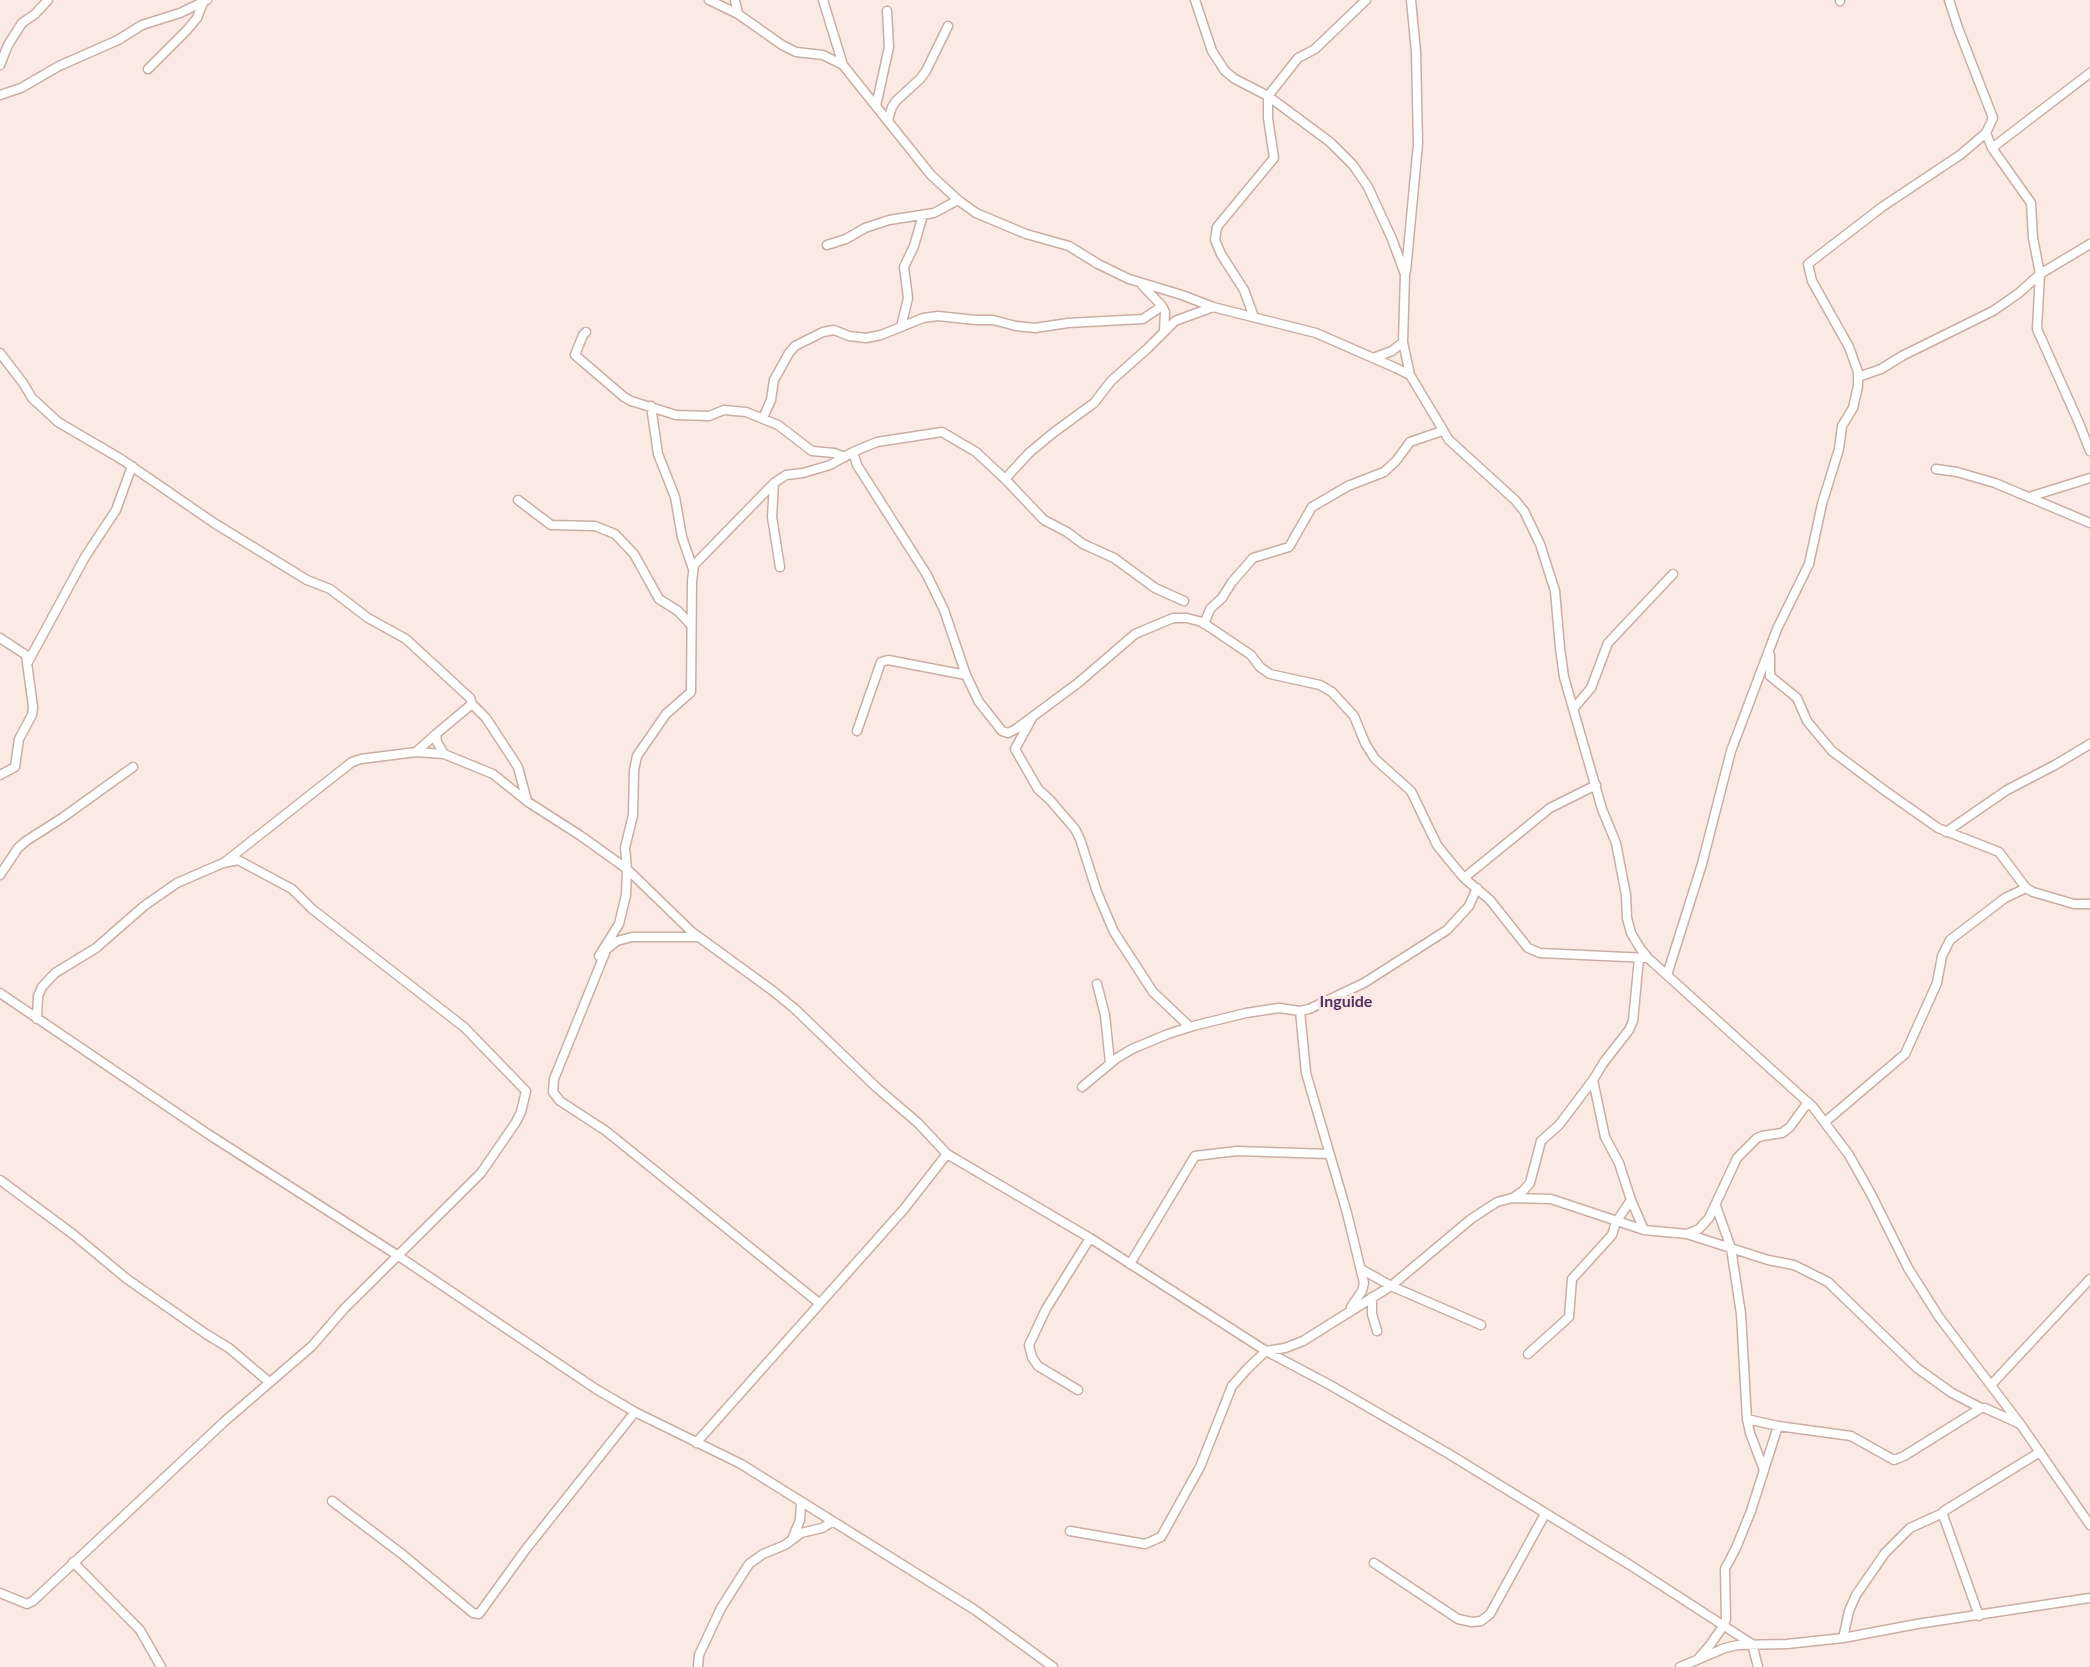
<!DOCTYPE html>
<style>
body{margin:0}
canvas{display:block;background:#fbeae3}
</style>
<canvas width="2090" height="1667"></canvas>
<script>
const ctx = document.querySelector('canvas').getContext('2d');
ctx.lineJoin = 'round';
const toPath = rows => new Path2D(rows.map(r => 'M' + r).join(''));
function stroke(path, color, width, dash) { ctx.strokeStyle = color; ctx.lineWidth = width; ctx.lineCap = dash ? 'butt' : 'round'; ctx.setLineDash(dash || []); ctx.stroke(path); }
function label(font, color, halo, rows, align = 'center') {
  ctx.font = font + ' Lato,sans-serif'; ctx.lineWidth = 6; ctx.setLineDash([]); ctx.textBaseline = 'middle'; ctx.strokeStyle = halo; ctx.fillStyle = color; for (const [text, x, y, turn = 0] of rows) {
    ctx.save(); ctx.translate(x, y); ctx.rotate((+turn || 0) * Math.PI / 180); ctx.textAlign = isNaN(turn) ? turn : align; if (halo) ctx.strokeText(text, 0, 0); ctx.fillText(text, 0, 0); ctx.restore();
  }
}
const street = toPath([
 [709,0,738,14],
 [735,0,738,14,782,45,796,52,823,55,843,65,931,175,958,200,976,213,1026,234,1069,246,1098,264,1129,279,1182,295,1213,307,1316,333,1396,368,1410,375,1449,440,1515,500,1524,511,1540,544,1555,591,1560,648,1564,677,1602,809,1616,843,1626,895,1627,918,1631,933,1640,948,1648,958,1813,1107,1849,1155,1871,1194,1908,1268,1939,1317,2021,1425,2090,1525],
 [823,0,843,65],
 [1195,0,1212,51,1225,71,1235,79,1268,96,1330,142,1353,165,1368,187,1392,239,1405,274,1403,342,1410,375],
 [1840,0,1840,1],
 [0,65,8,45,22,23,35,14,48,0],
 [148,69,187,30,197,18,203,3],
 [0,95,21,88,59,66,118,40,142,25,180,13,207,0],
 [876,106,889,47,887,11],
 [888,120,892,107,896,101,920,79,926,71,948,26],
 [1986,133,1992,148,2031,203,2033,238,2040,274,2037,329,2079,423,2090,451],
 [1992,148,2090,73],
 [827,245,846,239,865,228,889,220,934,213,958,200],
 [1406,271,1418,144,1416,52,1411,0],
 [1142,285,1162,306,1165,312,1164,330],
 [1254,317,1244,290,1221,254,1215,240,1217,227,1274,158,1268,118,1268,96,1298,58,1315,49,1366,0],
 [901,327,908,298,904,267,914,246,923,215],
 [586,332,583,335,575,355,624,397,631,401,676,415,709,416,724,410,746,412,778,425,812,451,834,453,845,457],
 [0,353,23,383,32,398,58,422,121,459,214,523,307,580,330,589,368,618,406,639,470,698,472,704,436,734,437,742,444,754,493,774,528,802,581,836,627,869,692,932,773,991,795,1009,876,1087,918,1123,947,1154],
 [1373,358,1392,351,1403,342],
 [1858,377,1881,369,1902,356,1993,311,2019,293,2040,274,2090,244],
 [651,406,658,454,675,497,682,537,693,569],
 [763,418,771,400,774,380,789,353,795,346,823,332,834,330,849,336,866,338,881,335,923,318,938,316,976,320,993,320,1016,326,1035,328,1068,323,1143,319,1162,306],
 [853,452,857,465,927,575,944,610,966,675,979,702,1002,731,1008,733,1016,729,1078,683,1135,634,1173,618,1187,618,1202,622,1251,655,1260,667,1270,674,1320,685,1332,692,1354,716,1365,743,1375,759,1411,791,1437,845,1449,860,1464,878,1490,900,1528,948,1540,953,1648,958],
 [1936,469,1957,472,1995,483,2090,523],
 [774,483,772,517,780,567],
 [2029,497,2090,478],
 [518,500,551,525,595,526,615,534,634,554,659,599,678,611,691,625],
 [1184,601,1155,588,1114,558,1083,544,1067,532,1044,520,1005,479,1029,453,1053,433,1094,403,1111,381,1148,348,1175,321,1213,307],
 [1204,624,1210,609,1222,598,1232,582,1253,558,1289,547,1312,507,1348,486,1384,472,1396,461,1410,442,1442,431],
 [0,638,26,655,33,707,32,715,19,739,15,767,0,775],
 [1770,655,1770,676,1797,698,1807,721,1832,751,1884,790,1938,828,1999,852,2026,888,2033,892,2074,904,2090,904],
 [28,662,85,557,116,510,132,466],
 [472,704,486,718,518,767,527,801],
 [1574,708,1591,688,1608,643,1673,574],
 [1032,718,1015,749,1038,789,1050,800,1075,829,1080,839,1097,892,1114,932,1153,992,1190,1027],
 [857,731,881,662,888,660,966,675],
 [416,752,436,734],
 [1946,832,2007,790,2055,765,2090,744],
 [225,862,352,762,361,759,416,752,444,754],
 [0,875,18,848,26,841,62,818,133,767],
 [1464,878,1550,808,1596,785],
 [607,949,617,941,632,937,699,937],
 [605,953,554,1079,553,1092,560,1101,606,1131,819,1303],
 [599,956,619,924,626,895,627,869,625,848,633,815,634,770,637,756,666,714,691,692,692,581,694,565,774,483,786,475,803,473,830,465,853,452,877,442,942,432,976,452,1005,479],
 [1639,958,1633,1021,1629,1030,1604,1062,1593,1080,1605,1137,1619,1163,1631,1200,1644,1230],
 [1667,975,1702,864,1731,751,1777,629,1809,564,1822,504,1839,449,1842,426,1853,408,1858,386,1858,372,1849,347,1812,281,1808,264,1882,207,1960,155,1986,133,1993,118,1958,28,1949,0],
 [1097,984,1105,1015,1110,1063],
 [0,993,208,1134,397,1255,596,1389,635,1412,741,1464,975,1610,1053,1667],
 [1300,1011,1306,1073,1347,1213,1364,1283,1362,1291,1351,1307],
 [1082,1087,1117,1058,1132,1049,1168,1034,1193,1026,1246,1013,1279,1008,1300,1011,1309,1009,1364,983,1447,930,1469,906,1477,888],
 [1825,1122,1905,1054,1937,983,1942,956,1950,940,2005,898,2026,888],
 [0,1180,74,1235,127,1279,206,1334,229,1348,269,1382],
 [1514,1197,1523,1191,1530,1183,1541,1141,1559,1125,1593,1080],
 [1687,1234,1768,1260,1794,1265,1828,1282,1917,1368,1952,1393,1981,1408],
 [1130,1264,1195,1156,1237,1151,1329,1154],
 [1361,1269,1391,1286,1481,1325],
 [1372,1297,1372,1314,1377,1331],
 [1528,1354,1569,1317,1572,1279,1612,1235,1616,1222,1631,1200],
 [1991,1385,2090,1279],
 [1078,1390,1038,1366,1032,1357,1029,1345,1046,1309,1090,1238],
 [1747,1419,1778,1426,1851,1436,1894,1460,1904,1456,1981,1408,1985,1408,2018,1423],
 [696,1443,904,1209,947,1154,1090,1238,1266,1351,1330,1385,1449,1454,1630,1565,1752,1644,1758,1667],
 [1764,1470,1778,1426],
 [332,1501,402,1554,473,1613,479,1614,526,1549,635,1412],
 [1070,1531,1145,1544,1161,1537,1200,1467,1232,1386,1248,1368,1266,1351,1285,1348,1303,1341,1391,1286,1471,1219,1497,1202,1512,1198,1551,1199,1644,1230,1687,1234,1699,1229,1709,1218,1737,1158,1757,1138,1762,1136,1782,1133,1790,1127,1808,1102],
 [793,1537,800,1520,801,1502],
 [73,1562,140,1630,161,1667],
 [1374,1563,1458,1619,1472,1622,1481,1621,1490,1614,1545,1514],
 [0,1593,27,1604,33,1601,225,1421,312,1346,344,1309,481,1173,516,1122,521,1112,526,1091,464,1027,312,909,292,889,238,860,223,863,177,883,144,906,96,948,55,973,42,987,38,996,37,1019],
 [1979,1616,1943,1515,1944,1511,2040,1452],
 [1843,1638,1849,1611,1856,1595,1885,1553,1910,1528,1943,1513],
 [1697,1660,1710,1645,1724,1625,1726,1619,1725,1569,1736,1548,1751,1511,1764,1470,1750,1433,1747,1419,1741,1314,1731,1248,1716,1206],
 [698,1667,699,1655,721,1608,749,1564,763,1554,785,1545,801,1533,822,1528,832,1522],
 [1680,1667,1725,1648,1738,1645,1787,1644,1843,1638,1917,1624,2090,1598]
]);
const neighbourhoodNames = [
 ["Inguide",1346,1002]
];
stroke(street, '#caaea4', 11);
stroke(street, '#fff', 8);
label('bold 16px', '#592c60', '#fbeae3', neighbourhoodNames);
</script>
